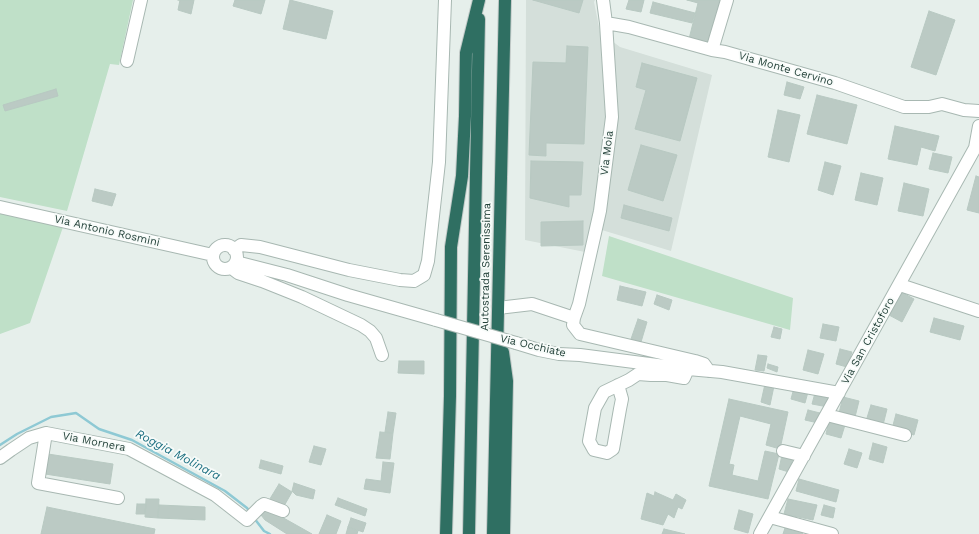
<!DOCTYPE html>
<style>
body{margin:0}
canvas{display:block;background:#e6efeb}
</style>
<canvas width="979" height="534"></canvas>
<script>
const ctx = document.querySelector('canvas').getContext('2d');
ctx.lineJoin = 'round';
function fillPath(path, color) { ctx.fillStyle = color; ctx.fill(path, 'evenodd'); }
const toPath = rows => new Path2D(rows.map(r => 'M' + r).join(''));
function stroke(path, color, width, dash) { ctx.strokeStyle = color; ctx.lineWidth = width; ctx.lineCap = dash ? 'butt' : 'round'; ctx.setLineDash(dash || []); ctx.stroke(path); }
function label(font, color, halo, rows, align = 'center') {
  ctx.font = font + ' "Work Sans",sans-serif'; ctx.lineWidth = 3.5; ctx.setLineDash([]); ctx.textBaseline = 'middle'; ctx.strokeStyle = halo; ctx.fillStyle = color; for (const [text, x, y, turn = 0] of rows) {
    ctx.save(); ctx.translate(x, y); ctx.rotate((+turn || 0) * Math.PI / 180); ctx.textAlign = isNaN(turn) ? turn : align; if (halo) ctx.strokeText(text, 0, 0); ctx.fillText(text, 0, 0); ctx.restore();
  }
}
const built = toPath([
 [526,0,595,0,594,2,600,32,620,47,712,75,671,251,592,227,585,252,525,240]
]);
const green = toPath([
 [0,0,133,0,119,65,110,64,67,211,0,197],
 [0,212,63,227,30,323,0,334],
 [609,236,793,298,790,330,602,276]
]);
const stream = toPath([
 [0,445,17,434,51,417,76,413,99,429,132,440,225,491,247,508,250,512],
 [254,518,264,531,270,534]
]);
const building = toPath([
 [178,0,194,0,191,14,178,10,180,0,178,0],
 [235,0,265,0,261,14,233,6,235,0],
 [290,0,333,11,326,39,283,29,290,0],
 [533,0,583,0,579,13,533,0],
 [629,0,644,0,641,12,626,9,629,0],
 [687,0,723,0,720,9,718,9,709,44,689,39,698,3,687,0],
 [653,2,695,13,692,23,650,13,653,2],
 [929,11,955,20,936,75,911,67,929,11],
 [567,46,588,47,584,144,546,143,546,156,529,155,533,62,566,63,567,46],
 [642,63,697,78,680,141,635,129,646,90,636,87,642,63],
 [787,82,804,87,800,99,784,95,787,82],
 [56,89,58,96,5,111,3,105,56,89],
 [817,95,857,105,847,144,807,134,817,95],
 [778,110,800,115,789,162,768,157,778,110],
 [895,126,939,136,935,151,921,147,917,165,888,159,895,126],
 [641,145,677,155,663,201,628,190,641,145],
 [933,153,952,157,948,173,929,169,933,153],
 [531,161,583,162,581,195,569,195,569,207,530,198,531,161],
 [825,162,841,166,833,195,818,190,825,162],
 [861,173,883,178,877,205,855,200,861,173],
 [976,176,979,177,979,213,967,210,976,176],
 [904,183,929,189,923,216,898,211,904,183],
 [95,189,116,194,112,206,92,201,95,189],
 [624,205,672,218,669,231,621,218,624,205],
 [583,221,583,245,541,246,541,222,583,221],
 [620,286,646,292,642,306,617,300,620,286],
 [901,292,914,299,902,322,889,315,901,292],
 [657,295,672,300,669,310,654,304,657,295],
 [934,318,964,326,960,340,930,332,934,318],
 [638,319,647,322,641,342,631,339,638,319],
 [823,324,839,327,836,341,820,338,823,324],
 [774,327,782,329,780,339,771,337,774,327],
 [840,349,852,352,847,367,836,364,840,349],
 [808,350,824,354,818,374,803,370,808,350],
 [758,355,767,356,764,371,755,370,758,355],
 [399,361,424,361,424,374,398,373,399,361],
 [768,364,778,367,777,372,767,368,768,364],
 [765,384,774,386,770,405,761,402,765,384],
 [794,388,808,392,805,403,791,399,794,388],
 [815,393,830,396,828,407,812,404,815,393],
 [843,397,859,401,855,417,839,413,843,397],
 [729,399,788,412,780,449,766,445,771,424,740,416,729,464,734,465,732,475,758,481,765,451,779,454,768,499,709,486,729,399],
 [871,405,887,409,883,425,866,421,871,405],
 [808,410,820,413,818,423,805,420,808,410],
 [388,412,396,413,393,433,385,432,388,412],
 [896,414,918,420,914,435,892,429,896,414],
 [829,421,845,425,841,438,826,434,829,421],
 [380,432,393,433,390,459,376,458,380,432],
 [873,443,887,447,883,463,869,459,873,443],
 [314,446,326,449,321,465,309,462,314,446],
 [849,449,862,453,857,468,844,464,849,449],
 [48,454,113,464,110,484,45,474,48,454],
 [782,455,793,458,789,472,779,469,782,455],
 [261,460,283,466,281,474,259,468,261,460],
 [383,462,394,463,390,493,364,489,366,479,381,481,383,462],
 [799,479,839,490,836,502,796,491,799,479],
 [294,483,315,490,313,499,296,495,292,491,294,483],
 [279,484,292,492,284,506,268,502,279,484],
 [655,492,673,500,676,494,686,500,682,509,678,507,674,518,668,514,663,525,641,519,647,493,654,496,655,492],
 [338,498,367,509,365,516,335,505,338,498],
 [146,499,159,499,158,518,145,517,146,499],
 [788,499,817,505,813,520,784,514,788,499],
 [137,504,146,504,145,514,136,514,137,504],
 [159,505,205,507,205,520,158,518,159,505],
 [824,505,835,508,833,518,821,515,824,505],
 [47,507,155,529,154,534,41,534,47,507],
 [264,507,312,534,287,534,265,520,261,515,264,507],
 [739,510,753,514,748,533,734,529,739,510],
 [327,515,341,521,336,534,319,534,327,515],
 [351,518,366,523,363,532,348,527,351,518],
 [348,527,358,531,357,534,346,534,348,527],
 [785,528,803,533,802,534,783,534,785,528],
 [664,529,685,534,662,534,664,529]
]);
const minor = toPath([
 [603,0,606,23,612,117,600,211,579,304,574,318,573,325,580,334,695,361,704,364,709,371],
 [606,23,629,27,712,50,725,52,835,83,904,107,929,107,942,104,964,110,979,111],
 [712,50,727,0],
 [127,61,141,0],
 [975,148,979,126],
 [0,207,213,255],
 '213 257a12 12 0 1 1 24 0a12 12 0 1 1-24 0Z',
 [234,250,241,245,260,247,349,270,400,280,414,281,424,275,428,261,439,162,445,0],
 [236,262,287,275,348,295,436,320],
 [232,267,234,270,238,273,262,281,302,297,361,325,370,331,376,338,382,355],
 [900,285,979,311],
 [498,308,532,304,574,318],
 [516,343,539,350,559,354,580,355,688,369,722,372,839,393],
 [618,385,622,399,620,409,613,449,607,453,594,450,589,441,595,408,604,392,629,380,638,374,651,375,667,375,684,378,688,369],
 [827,415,905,435],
 [46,433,38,483,118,498],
 [783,451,804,456],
 [0,458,11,450,29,438,46,433,129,449,215,495,247,520,261,506,264,504,283,511],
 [770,517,832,534],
 [760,534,975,148,979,143]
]);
const highway = toPath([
 [503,352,507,381,504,534],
 [446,534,450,396,451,247,462,176,465,116,466,53,479,0],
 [469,534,479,19],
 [493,534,505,0]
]);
const minorBridge = toPath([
 [436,320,516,343]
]);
const streetNames = [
 ["Via Monte Cervino",786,69,16],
 ["Via Moia",607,153,-83],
 ["Via Antonio Rosmini",107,231,13],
 ["Autostrada Serenissima",486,267,-89],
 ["Via San Cristoforo",868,341,-61],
 ["Via Occhiate",533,346,13],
 ["Via Mornera",94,442,11]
];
const waterNames = [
 ["Roggia Molinara",178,455,28]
];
fillPath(built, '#d4dfda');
fillPath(green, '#bfe0c8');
stroke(stream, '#8ec9d4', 2.5);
fillPath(building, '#bbcac4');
stroke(building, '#b8c9c2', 1);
stroke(minor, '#a8b8b2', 14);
stroke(highway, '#c2cac8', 14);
stroke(minor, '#fff', 12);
stroke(highway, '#2f6f62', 12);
stroke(minorBridge, '#a8b8b2', 14, []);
stroke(minorBridge, '#fff', 12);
label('11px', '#24423a', '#f7fbf9', streetNames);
label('italic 12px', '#1c6f80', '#f7fbf9', waterNames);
</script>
